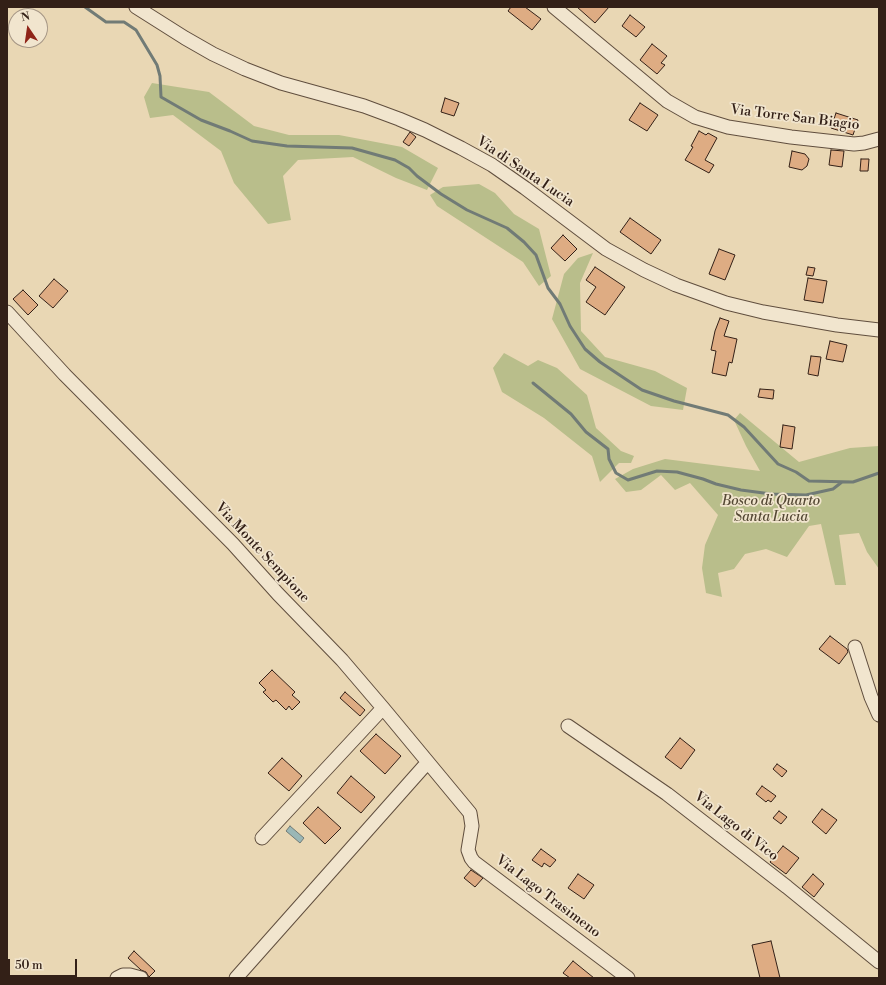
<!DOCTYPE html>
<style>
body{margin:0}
#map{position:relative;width:886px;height:985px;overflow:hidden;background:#e9d7b4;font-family:"Libre Bodoni",serif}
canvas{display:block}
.frame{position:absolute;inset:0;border:8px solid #332017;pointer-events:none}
.north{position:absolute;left:8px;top:8px;width:40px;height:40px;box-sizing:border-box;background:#f1e5ce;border:1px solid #a59685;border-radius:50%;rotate:347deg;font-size:11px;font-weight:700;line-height:16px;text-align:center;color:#332017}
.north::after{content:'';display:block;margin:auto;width:14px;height:18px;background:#8f2418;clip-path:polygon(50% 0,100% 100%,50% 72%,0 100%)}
.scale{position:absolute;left:8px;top:959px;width:69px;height:18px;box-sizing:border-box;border:2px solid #332017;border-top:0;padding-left:5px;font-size:12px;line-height:14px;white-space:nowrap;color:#332017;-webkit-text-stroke:3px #f1e5ce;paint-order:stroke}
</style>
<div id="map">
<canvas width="886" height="985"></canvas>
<div class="frame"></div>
<div class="north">N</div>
<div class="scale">50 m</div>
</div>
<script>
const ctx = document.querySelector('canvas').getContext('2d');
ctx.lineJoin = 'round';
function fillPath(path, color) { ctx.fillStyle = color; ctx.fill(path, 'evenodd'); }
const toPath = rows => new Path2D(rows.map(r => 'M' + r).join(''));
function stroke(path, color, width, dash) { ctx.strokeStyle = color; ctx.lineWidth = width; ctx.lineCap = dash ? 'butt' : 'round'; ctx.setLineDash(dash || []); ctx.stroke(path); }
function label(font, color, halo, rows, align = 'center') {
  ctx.font = font + ' "Libre Bodoni",serif'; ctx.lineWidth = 3.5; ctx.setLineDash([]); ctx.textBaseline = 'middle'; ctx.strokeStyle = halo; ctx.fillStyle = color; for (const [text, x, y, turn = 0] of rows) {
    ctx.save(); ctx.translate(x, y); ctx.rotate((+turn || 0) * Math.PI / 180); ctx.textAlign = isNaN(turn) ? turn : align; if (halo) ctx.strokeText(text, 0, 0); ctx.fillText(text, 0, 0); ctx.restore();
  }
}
const green = toPath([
 [152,83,209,92,254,126,289,135,339,135,402,147,438,168,427,190,396,178,353,157,298,160,283,176,291,220,268,224,234,183,221,151,173,115,150,118,144,97],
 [479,184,495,193,514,214,539,229,551,276,539,286,523,262,437,206,430,195,443,187],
 [593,253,580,283,581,331,605,357,655,371,687,388,683,410,651,406,580,369,552,319,564,274,578,258],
 [504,353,528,366,538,360,557,368,587,395,596,428,621,451,634,456,631,463,619,463,600,482,592,456,544,418,502,392,493,368],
 [740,413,799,462,850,448,879,446,879,569,867,552,859,533,839,535,846,585,835,585,821,524,809,526,787,557,766,549,745,554,734,569,718,573,722,597,706,593,702,568,705,545,718,515,690,483,675,490,661,475,641,490,626,492,615,479,633,469,665,459,760,471,746,446,734,420]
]);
const water = toPath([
 [290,826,304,838,300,843,286,831,290,826]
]);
const stream = toPath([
 [85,7,106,22,124,22,136,30,157,65,160,76,161,97,201,120,230,131,252,141,287,146,352,148,395,160,409,168,417,176,441,194,467,210,507,228,524,242,536,255,548,288,560,304,570,326,585,349,600,362,642,390,674,401,728,415,744,427,778,464,796,472,809,481,853,482,879,473],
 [533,383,571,414,586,432,608,449,609,459,616,473,628,480,657,471,677,472,703,479,716,484,741,490,771,494,806,495,833,489,842,482]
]);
const building = toPath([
 [511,7,525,7,541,19,532,30,508,11,511,7],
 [577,7,609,7,595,23,577,7],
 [630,15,645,27,636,37,622,26,630,15],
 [652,44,667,56,661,63,665,65,657,74,640,60,652,44],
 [445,98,459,103,454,116,441,112,445,98],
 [640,103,658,115,647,131,629,120,640,103],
 [836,113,858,120,853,135,831,128,836,113],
 [699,131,706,135,708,133,717,138,705,160,714,165,709,173,685,160,693,147,691,146,699,131],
 [410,132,416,137,409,146,403,142,410,132],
 [831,150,844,151,842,167,829,165,831,150],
 [792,151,805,154,809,159,807,166,802,170,789,167,792,151],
 [861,159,869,159,868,171,860,171,861,159],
 [630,218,661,240,651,254,620,232,630,218],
 [563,235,577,249,565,261,551,248,563,235],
 [719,249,735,255,725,280,709,274,719,249],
 [595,267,625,287,605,315,586,302,596,287,586,280,595,267],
 [808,267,815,268,813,276,806,275,808,267],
 [808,278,827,281,823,303,804,300,808,278],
 [54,279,68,291,53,308,39,296,54,279],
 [23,290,38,305,28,315,13,299,23,290],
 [720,318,729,321,724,336,737,339,732,363,729,362,726,376,712,373,716,351,711,350,715,331,720,318],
 [830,341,847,345,843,362,826,359,830,341],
 [811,356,821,357,818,376,808,374,811,356],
 [760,389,774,390,773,399,758,397,760,389],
 [783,425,795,427,792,449,780,447,783,425],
 [830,636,847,649,848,652,839,664,819,649,830,636],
 [272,670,295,692,292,695,300,702,292,710,289,706,286,710,276,700,273,702,263,692,266,690,259,683,272,670],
 [345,692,365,710,360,716,340,698,345,692],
 [376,734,401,756,385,774,360,751,376,734],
 [680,738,695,750,681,769,665,757,680,738],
 [282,758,302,776,289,791,268,773,282,758],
 [777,764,787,771,782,777,773,769,777,764],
 [351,776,375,797,361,813,337,793,351,776],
 [762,786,776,796,771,802,768,800,766,802,756,794,762,786],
 [318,807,341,828,325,844,303,823,318,807],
 [822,809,837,820,826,834,812,822,822,809],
 [779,811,787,817,781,824,773,818,779,811],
 [783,846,799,858,786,874,770,862,783,846],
 [541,849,556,860,550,867,544,863,542,867,532,860,541,849],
 [471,870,483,878,475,887,464,878,471,870],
 [578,874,594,885,584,899,568,888,578,874],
 [813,874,824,884,814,897,802,887,813,874],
 [771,941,780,978,760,978,752,945,771,941],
 [134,951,155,971,149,977,146,972,141,970,128,958,134,951],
 [573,961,594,978,570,978,563,973,573,961]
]);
const minor = toPath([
 [136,7,185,38,213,54,245,69,281,83,364,106,399,119,425,130,461,148,492,165,525,188,606,249,644,270,676,285,726,303,763,312,837,325,879,330],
 [554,7,667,101,695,117,728,127,791,137,854,144,864,143,879,139],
 [7,312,65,375,233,544,278,594,342,660,383,708,470,813,472,826,468,850,471,858,474,862,628,978],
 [855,647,871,697,879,715],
 [568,726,667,794,787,887,879,962],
 [262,838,383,708],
 [117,978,123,975,130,975,141,978],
 [236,978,427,763]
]);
const streetNames = [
 ["Via Torre San Biagio",795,118,7],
 ["Via di Santa Lucia",525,172,34],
 ["Via Monte Sempione",262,553,47],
 ["Via Lago di Vico",736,827,38],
 ["Via Lago Trasimeno",548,897,37]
];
const parkNames = [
 ["Bosco di Quarto",771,502],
 ["Santa Lucia",771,518]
];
fillPath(green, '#b9be8b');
fillPath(water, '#9ab7b6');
stroke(water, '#717b76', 1);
stroke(stream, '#717b76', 3);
fillPath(building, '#deac83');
stroke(building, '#332017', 1);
stroke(minor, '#604e3e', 15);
stroke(minor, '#f1e5ce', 13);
label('14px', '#332017', '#f1e5ce', streetNames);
label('italic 14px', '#544834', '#f1e5ce', parkNames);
</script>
